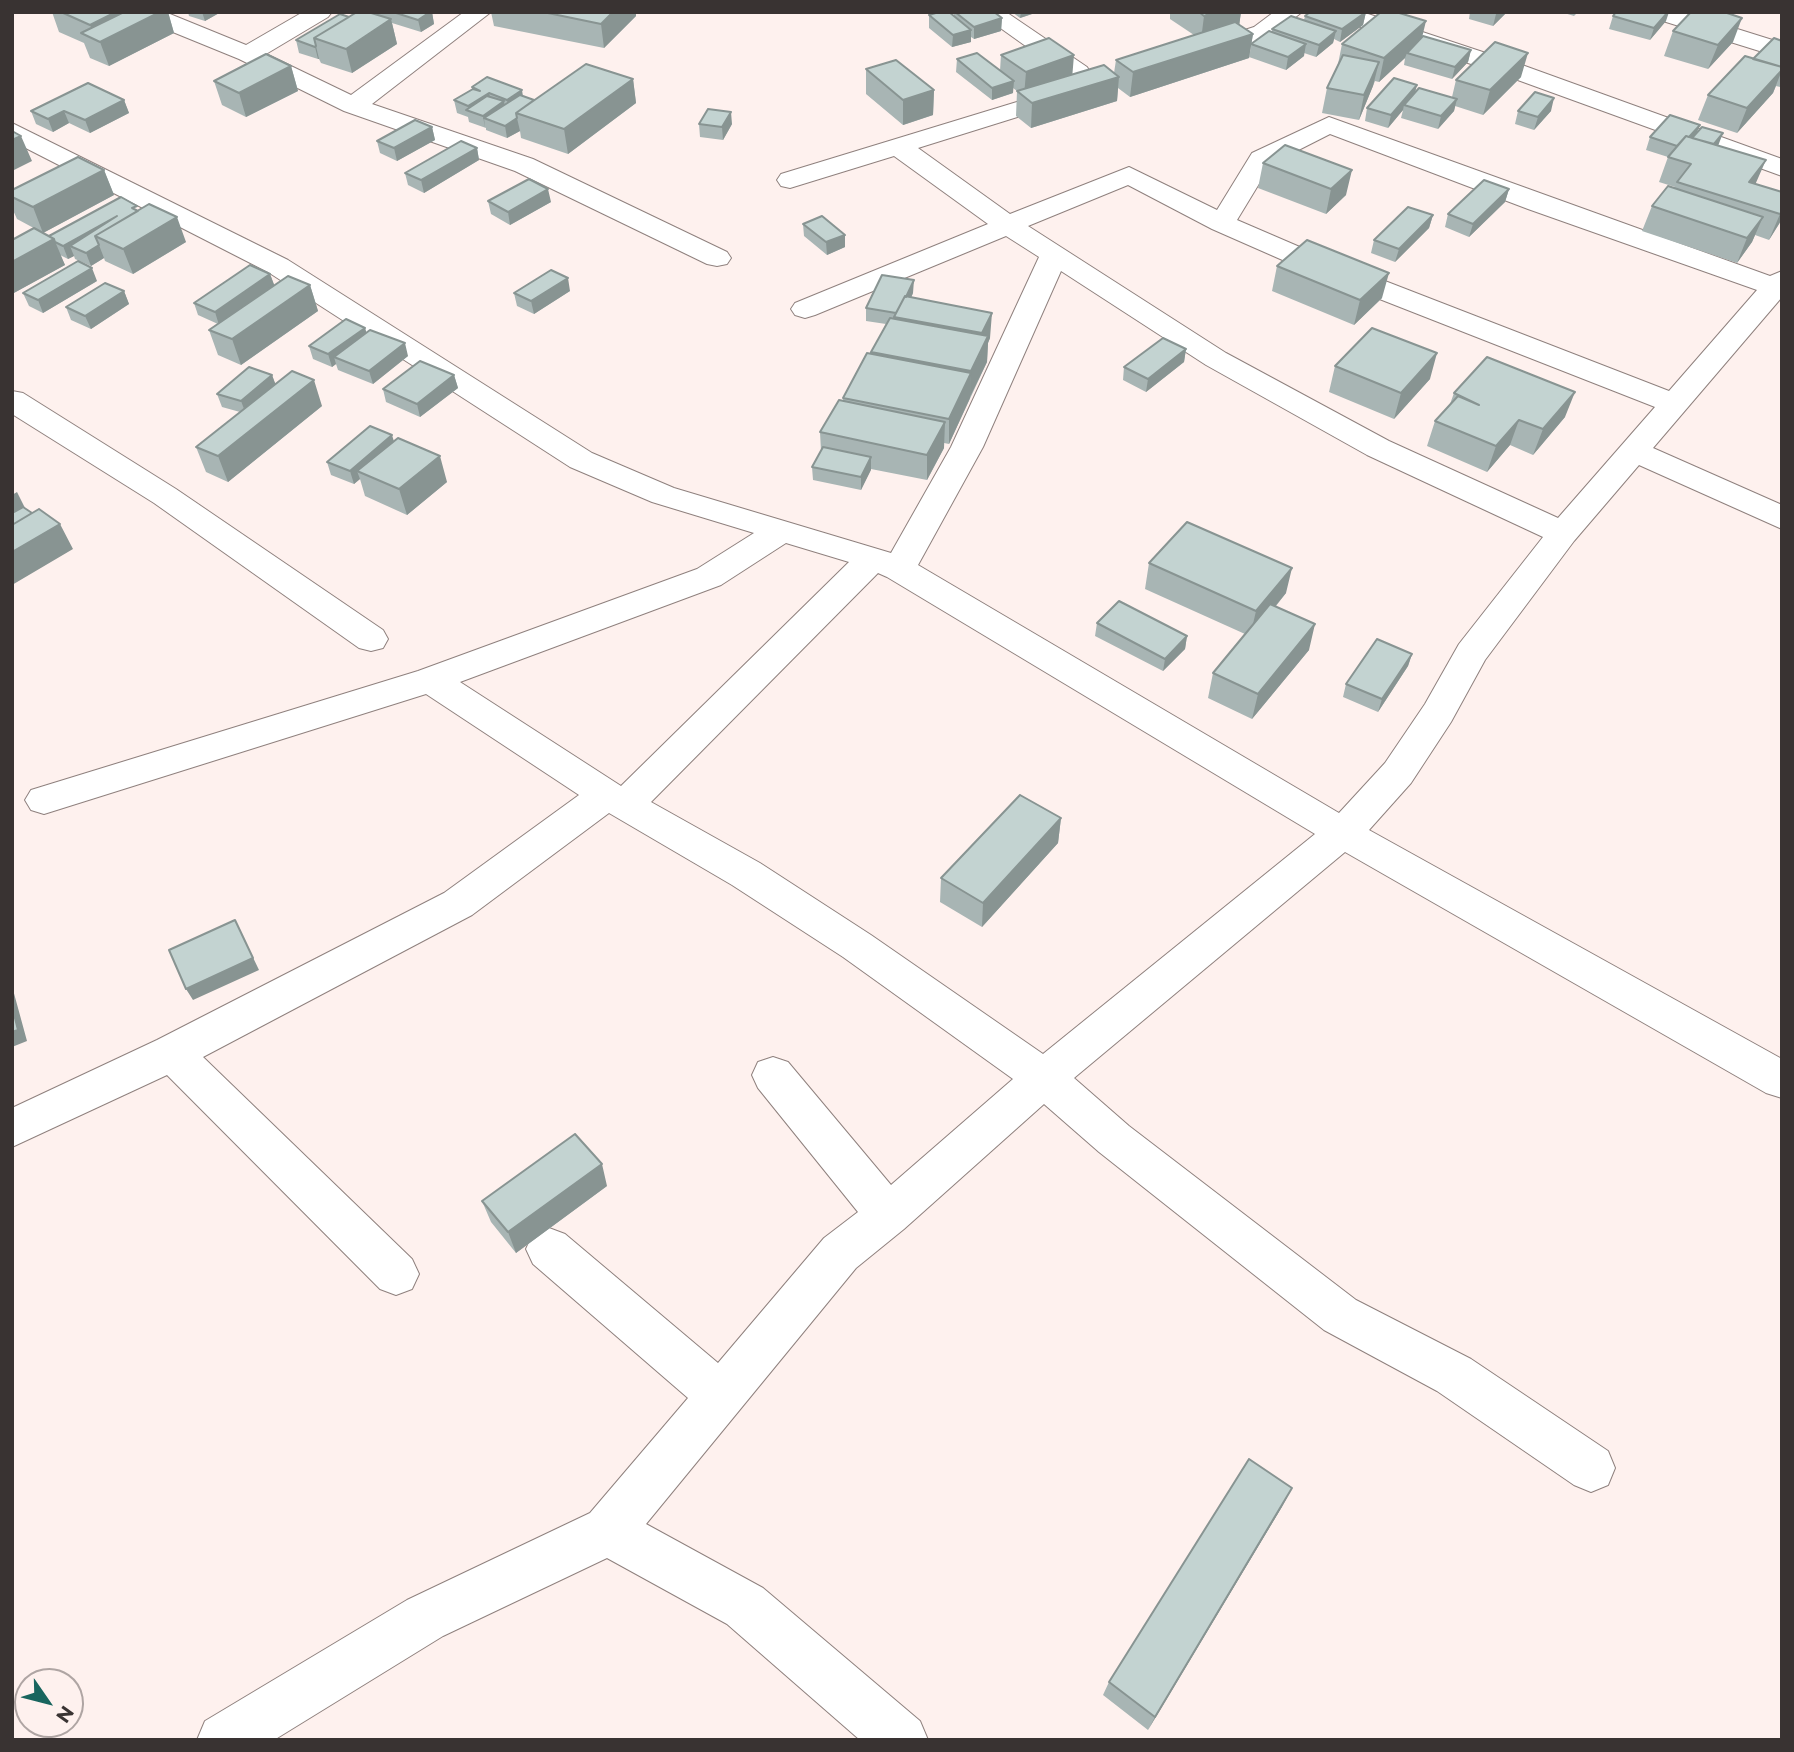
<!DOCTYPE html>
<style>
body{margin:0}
#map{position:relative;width:1794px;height:1752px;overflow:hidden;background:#fef1ee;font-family:Montserrat,sans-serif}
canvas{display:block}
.frame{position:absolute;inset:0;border:14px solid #393332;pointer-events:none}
.north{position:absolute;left:14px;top:1668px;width:70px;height:70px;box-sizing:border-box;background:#fef1ee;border:2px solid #afa5a3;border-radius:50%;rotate:125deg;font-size:19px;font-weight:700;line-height:28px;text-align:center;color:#393332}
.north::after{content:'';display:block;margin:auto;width:24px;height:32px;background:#19655e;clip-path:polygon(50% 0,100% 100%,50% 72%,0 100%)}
</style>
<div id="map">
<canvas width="1794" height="1752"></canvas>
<div class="frame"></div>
<div class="north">N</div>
</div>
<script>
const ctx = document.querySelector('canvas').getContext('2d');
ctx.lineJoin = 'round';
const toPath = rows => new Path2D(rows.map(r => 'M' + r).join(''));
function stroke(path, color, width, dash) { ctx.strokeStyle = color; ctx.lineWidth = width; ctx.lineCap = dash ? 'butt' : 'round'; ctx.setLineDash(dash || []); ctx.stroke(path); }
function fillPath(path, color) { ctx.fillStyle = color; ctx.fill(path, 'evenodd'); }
const minor = toPath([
 [132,12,165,12,246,45,303,12,332,12,328,17,266,54,351,95,464,12,491,12,372,104,533,159,727,252,731,258,727,264,717,266,707,264,515,171,344,111,239,59,136,17,132,12],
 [978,12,1006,12,1087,67,1090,72,1087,77,1078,79,1069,77,978,12],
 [1274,12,1302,12,1270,37,1204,58,1195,56,1192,51,1195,46,1254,27,1274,12],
 [1326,12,1362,12,1522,65,1782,159,1782,176,1504,75,1330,17,1326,12],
 [1646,12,1683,12,1782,43,1782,58,1650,17,1646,12],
 [1066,87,1075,89,1078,94,1075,99,918,148,1010,214,1129,167,1217,210,1252,153,1329,117,1770,276,1782,271,1782,297,1653,448,1782,505,1782,529,1639,465,1574,541,1485,660,1451,722,1411,783,1369,830,1782,1059,1782,1098,1766,1093,1345,852,1074,1078,1129,1126,1356,1300,1471,1359,1608,1451,1615,1468,1608,1485,1591,1492,1574,1485,1437,1391,1324,1330,1099,1152,1044,1104,904,1229,856,1268,646,1524,763,1588,920,1721,928,1740,860,1740,727,1624,607,1558,443,1636,274,1740,197,1740,205,1721,407,1600,590,1513,688,1398,533,1264,526,1249,533,1234,549,1228,565,1234,718,1363,824,1238,858,1212,758,1088,752,1075,758,1062,773,1057,788,1062,891,1185,1013,1079,843,957,732,885,609,813,472,915,203,1057,412,1259,419,1274,412,1289,396,1295,380,1289,167,1075,12,1147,12,1108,157,1040,444,893,579,795,426,694,44,814,31,810,25,800,31,790,418,671,697,569,754,533,652,502,570,467,268,272,12,141,12,123,288,260,592,453,674,488,891,553,951,447,1039,257,1006,236,815,315,805,318,795,315,791,309,795,303,988,224,894,156,790,188,781,186,777,180,781,174,1066,87],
 [1330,134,1528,209,1757,290,1669,391,1323,257,1237,220,1271,164,1330,134],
 [1128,185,1212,229,1303,269,1655,407,1558,518,1389,441,1226,353,1028,226,1128,185],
 [1061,271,1206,365,1367,455,1543,537,1459,644,1425,704,1385,763,1339,813,918,565,983,447,1061,271],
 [786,543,849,562,621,786,460,682,721,585,786,543],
 [878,573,887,577,1315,834,1043,1054,871,935,760,863,651,802,878,573],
 [12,391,23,393,176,489,383,630,388,639,383,648,371,651,359,648,154,503,12,414,12,391]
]);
const wall = toPath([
 [52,12,168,12,174,33,109,66,90,58,84,43,59,32],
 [188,12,221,12,205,21,189,16],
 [375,12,432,12,434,24,421,32,392,23,397,44,352,73,321,63,319,59,318,59,299,53,296,40,349,17,375,15],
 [491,12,636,12,636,16,604,48,494,26],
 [954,12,994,12,1002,18,1001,31,974,39,971,37,971,42,952,47,929,28,929,15,954,16],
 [1012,12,1038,12,1020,18],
 [1170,12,1241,12,1239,25,1253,34,1249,58,1130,97,1118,88,1117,101,1031,128,1016,116,1017,91,1013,88,1013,93,992,100,956,72,957,59,1000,71,1001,55,1073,74,1114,73,1116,60,1194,35,1170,19],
 [1366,12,1363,25,1340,42,1334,39,1333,43,1316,57,1304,53,1304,56,1286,70,1249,57,1251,44,1272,32,1272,29,1304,20,1305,16],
 [1470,12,1507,12,1493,26,1469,19],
 [1561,12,1578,12,1574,16],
 [1613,16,1666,21,1650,40,1609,29],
 [1673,31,1733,42,1708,69,1664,56],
 [1422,37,1471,50,1468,62,1452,79,1404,65,1405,58,1379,82,1375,81,1359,120,1322,113,1327,88,1338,64,1342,44],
 [1782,41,1782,85,1780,87,1776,86,1773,93,1737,133,1698,120,1708,95,1753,59],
 [291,66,298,91,246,117,222,105,214,81],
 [866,69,934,90,933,115,903,125,866,94],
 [1521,77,1483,115,1455,106,1454,111,1438,129,1401,118,1403,110,1388,128,1365,121,1367,108,1415,93,1452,97,1456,80],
 [633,79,636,103,568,154,521,138,520,131,507,138,486,130,486,128,469,122,468,117,457,113,454,100,472,89,472,87,523,96,534,100],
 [124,100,129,113,90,133,69,123,53,132,36,124,31,111],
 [1518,111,1551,111,1534,130,1515,124],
 [699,124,732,124,723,140,700,137],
 [432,127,435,140,397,161,380,153,377,141],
 [1697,132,1718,146,1755,184,1782,192,1781,221,1769,240,1755,235,1752,242,1737,263,1642,231,1652,206,1675,187,1659,182,1668,157,1646,150,1650,137],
 [1285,145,1346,195,1326,214,1258,188,1263,163],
 [477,148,479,160,424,193,408,185,405,173],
 [104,170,114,195,43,233,17,219,12,208,12,190],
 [1509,189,1505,202,1469,237,1445,227,1448,214],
 [488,201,551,202,510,225,491,214],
 [138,210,186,242,133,274,105,261,104,258,91,266,75,259,74,256,68,259,60,255,65,265,12,294,12,240,49,236],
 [1433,215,1429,228,1395,262,1371,253,1374,240],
 [803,224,845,247,827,255,804,236],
 [1277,266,1382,298,1354,325,1272,291],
 [270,274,274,285,310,285,318,311,241,365,218,355,209,330,218,324,198,315,194,303],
 [97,281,43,313,29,306,23,293],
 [124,291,129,304,91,329,71,320,66,307],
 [570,291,534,314,517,306,514,293],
 [913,293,911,298,990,338,988,343,987,362,949,444,944,443,944,448,927,480,871,469,861,490,813,480,812,467,821,451,820,432,843,401,843,398,871,354,886,324,866,321,866,308],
 [365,328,366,332,408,356,373,384,338,370,336,364,332,367,313,359,309,346],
 [1186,349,1184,362,1146,392,1123,380,1124,367],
 [1335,366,1430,379,1394,419,1329,392],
 [272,375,275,384,322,406,228,482,206,472,196,447,240,412,222,407,217,394],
 [454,375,458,388,420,417,386,402,383,389],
 [1454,393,1565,417,1533,455,1510,445,1487,472,1427,446,1435,421,1450,404],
 [394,442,447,482,407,515,365,496,360,479,354,484,331,475,327,462],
 [1149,563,1286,593,1276,606,1309,650,1252,719,1208,698,1213,673,1245,634,1145,589],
 [1097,623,1187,636,1185,649,1163,671,1095,636],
 [1412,654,1408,666,1378,712,1343,697,1346,684],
 [1061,818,1058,843,982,927,940,902,941,878],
 [607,1186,516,1253,491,1222,482,1201],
 [1283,1505,1148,1730,1103,1695,1109,1682]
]);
const shadedWall = toPath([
 [116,12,168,12,174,33,109,66,100,42,96,40,90,25],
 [202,12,221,12,205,21],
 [430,12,432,12,434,24,421,32,418,20],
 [613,12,636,12,636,16,604,48,601,24],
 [1021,12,1038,12,1020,18],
 [1214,12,1241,12,1239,27,1201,40,1204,16],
 [1366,12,1363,25,1340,42,1342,29],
 [1498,12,1507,12,1493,26,1496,14],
 [1668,12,1669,12,1666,21,1650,40,1654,28],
 [1002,18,1001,31,974,39,974,27],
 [1742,18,1733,42,1708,69,1718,45],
 [391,19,397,44,352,73,346,49],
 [1426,21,1420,46,1407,53,1405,58,1379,82,1384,58],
 [971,30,971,42,952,47,953,35],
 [1336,31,1333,43,1316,57,1319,45],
 [1253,34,1249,58,1130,97,1133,72],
 [1306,44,1304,56,1286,70,1288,57],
 [316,46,319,59,318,59,315,47],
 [1471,50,1468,62,1452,79,1455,67],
 [1528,53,1521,77,1483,115,1490,90],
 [1074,55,1072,79,1024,96,1026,72],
 [1379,62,1373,86,1359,120,1364,95],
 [291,66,298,91,246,117,239,93],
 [1782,70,1773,93,1737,133,1747,108],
 [1119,77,1117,101,1031,128,1032,103],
 [633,79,636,103,568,154,564,129],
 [1014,81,1013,93,992,100,992,88],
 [1417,85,1414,97,1404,105,1403,110,1388,128,1391,115],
 [522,90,524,103,509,112,507,100],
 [934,90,933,115,903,125,903,100],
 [489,93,492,105,469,111,468,106],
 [1554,98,1551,111,1534,130,1538,117],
 [1457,99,1454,111,1438,129,1441,116],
 [124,100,129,113,90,133,85,120],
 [504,101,506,114,484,118,485,128,483,116],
 [64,111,69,123,53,132,48,119],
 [731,112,732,124,723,140,722,127],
 [517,118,520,131,507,138,505,126],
 [1700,125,1695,137,1675,159,1680,147],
 [432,127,435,140,397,161,394,148],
 [1723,133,1718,146,1708,151],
 [21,136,32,161,12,171,12,140],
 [477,148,479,160,424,193,421,180],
 [1766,160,1755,185,1749,182],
 [104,170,114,195,43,233,33,207],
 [1352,170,1346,195,1326,214,1331,189],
 [548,189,551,202,510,225,508,212],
 [1509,189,1505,202,1469,237,1473,224],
 [1782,212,1782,219,1769,240,1780,214],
 [1433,215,1429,228,1395,262,1399,249],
 [117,216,95,236,70,246,74,256,68,259,63,246],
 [177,217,186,242,133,274,123,249],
 [1763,217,1752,242,1737,263,1747,238],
 [845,235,845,247,827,255,826,242],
 [54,239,65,265,12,294,12,262],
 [99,245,104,258,91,266,86,253],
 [92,268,97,281,43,313,38,300],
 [1389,273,1382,298,1354,325,1360,300],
 [270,274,275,287,219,325,215,312],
 [568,278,570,291,534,314,531,301],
 [914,280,913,293,902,318,899,313],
 [310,285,318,311,241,365,232,339],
 [124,291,129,304,91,329,85,316],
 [992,313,990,338,988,343,987,362,970,397,971,371,981,352,982,333],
 [365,328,369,341,334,357,336,364,332,367,328,354],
 [405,343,408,356,373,384,369,371],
 [1186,349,1184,362,1146,392,1148,379],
 [1437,353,1430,379,1394,419,1401,393],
 [971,373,970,398,949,444,949,419],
 [272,375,277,388,246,414,241,401],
 [454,375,458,388,420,417,417,404],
 [314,380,322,406,228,482,218,456],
 [1575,392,1565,417,1533,455,1543,429],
 [1519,420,1510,445,1487,472,1496,446],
 [945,422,944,448,927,480,927,455],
 [392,435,396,448,357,471,360,479,354,484,350,471],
 [440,456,447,482,407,515,399,489],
 [871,457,871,470,861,490,861,477],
 [17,492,30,518,12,528,12,495],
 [60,524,73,549,12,585,12,538],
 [1292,568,1286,593,1250,637,1256,611],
 [1315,624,1309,650,1252,719,1258,694],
 [1187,636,1185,649,1163,671,1165,659],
 [1412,654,1408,666,1378,712,1382,699],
 [1061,818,1058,843,982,927,983,903],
 [235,920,259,970,193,1000,186,989],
 [12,986,27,1041,12,1047],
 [602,1164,607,1186,516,1253,508,1232],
 [1292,1488,1283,1505,1148,1730,1155,1717]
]);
const building = toPath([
 [61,12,116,12,90,25,61,12],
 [124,12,160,12,100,42,81,33,124,12],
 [357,12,368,12,391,19,346,49,314,38,357,12],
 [393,12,430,12,418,20,393,12],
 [543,12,613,12,601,24,543,12],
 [939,12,949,12,971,30,953,35,929,15,939,12],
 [955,12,994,12,1002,18,974,27,955,12],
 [1199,12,1214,12,1204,16,1199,12],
 [1310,12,1366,12,1342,29,1305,16,1310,12],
 [1381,12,1396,12,1426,21,1384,58,1342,44,1381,12],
 [1616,12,1668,12,1654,28,1613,16,1616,12],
 [1691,12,1724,12,1742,18,1718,45,1673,31,1691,12],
 [340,14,349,17,314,38,316,46,315,47,296,40,340,14],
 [1291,16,1336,31,1319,45,1272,29,1291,16],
 [1235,22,1253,34,1133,72,1116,60,1235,22],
 [1269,31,1306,44,1288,57,1251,44,1269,31],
 [1423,36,1471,50,1455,67,1407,53,1423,36],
 [1049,38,1074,55,1026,72,1001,55,1049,38],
 [1774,38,1782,41,1782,67,1753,59,1774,38],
 [1495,42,1528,53,1490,90,1456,80,1495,42],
 [977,53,1014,81,992,88,957,59,977,53],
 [266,54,291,66,239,93,214,81,266,54],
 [1343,55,1379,62,1364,95,1327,88,1343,55],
 [1745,56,1782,67,1782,70,1747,108,1708,95,1745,56],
 [896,60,934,90,903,100,866,69,896,60],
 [586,64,633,79,564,129,516,113,586,64],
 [1104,65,1119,77,1032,103,1017,91,1104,65],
 [487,77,522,90,507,100,489,93,468,106,454,100,473,89,480,91,472,87,487,77],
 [1394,78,1417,85,1391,115,1367,108,1394,78],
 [88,83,124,100,85,120,64,111,48,119,31,111,88,83],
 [1419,88,1457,99,1441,116,1404,105,1419,88],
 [1535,92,1554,98,1538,117,1518,111,1535,92],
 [520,95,534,100,516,113,517,118,505,126,484,118,520,95],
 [487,96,504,101,483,116,466,110,487,96],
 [708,109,731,112,722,127,699,124,708,109],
 [1670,115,1700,125,1689,137,1686,136,1677,146,1650,137,1670,115],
 [415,120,432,127,394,148,377,141,415,120],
 [1702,127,1723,133,1714,144,1692,138,1702,127],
 [12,131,21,136,12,140,12,131],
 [1686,136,1766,160,1749,182,1782,192,1782,212,1780,214,1677,182,1691,164,1668,157,1686,136],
 [461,141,477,148,421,180,405,173,461,141],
 [1285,145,1352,170,1331,189,1263,163,1285,145],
 [78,157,104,170,33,207,12,197,12,190,78,157],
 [529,179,548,189,508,212,488,201,529,179],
 [1484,180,1509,189,1473,224,1448,214,1484,180],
 [1668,186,1763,217,1747,238,1652,206,1668,186],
 [121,197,137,206,132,208,138,211,95,236,99,245,86,253,70,246,117,216,63,246,55,242,54,239,49,236,121,197],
 [149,204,177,217,123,249,95,236,149,204],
 [1408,207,1433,215,1399,249,1374,240,1408,207],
 [822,216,845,235,826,242,803,224,822,216],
 [34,228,54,239,12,262,12,240,34,228],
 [1307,240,1389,273,1360,300,1277,266,1307,240],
 [78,261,92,268,38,300,23,293,78,261],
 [250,265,270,274,215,312,194,303,250,265],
 [551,270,568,278,531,301,514,293,551,270],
 [882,275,914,280,906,297,905,296,896,313,866,308,882,275],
 [288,276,310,285,232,339,209,330,288,276],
 [105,283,124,291,85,316,66,307,105,283],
 [905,296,992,313,982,333,894,317,905,296],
 [890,318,988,336,971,371,871,352,890,318],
 [346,319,365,328,328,354,309,346,346,319],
 [1372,328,1437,353,1401,393,1335,366,1372,328],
 [370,330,405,343,369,371,334,357,370,330],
 [1163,338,1186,349,1148,379,1124,367,1163,338],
 [867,353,971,373,949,419,843,398,867,353],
 [1487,357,1575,392,1543,429,1519,420,1496,446,1435,421,1458,396,1479,405,1454,393,1487,357],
 [420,361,454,375,417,404,383,389,420,361],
 [249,367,272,375,241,401,217,394,249,367],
 [292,371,314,380,218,456,196,447,292,371],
 [839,400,945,422,927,455,820,432,839,400],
 [370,426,392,435,350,471,327,462,370,426],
 [398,438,440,456,399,489,357,471,398,438],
 [823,447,871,457,861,477,812,467,823,447],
 [23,507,32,513,12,525,12,513,23,507],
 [39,509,60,524,12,552,12,525,39,509],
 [1187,522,1292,568,1256,611,1149,563,1187,522],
 [1119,601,1187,636,1165,659,1097,623,1119,601],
 [1270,604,1315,624,1258,694,1213,673,1270,604],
 [1377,639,1412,654,1382,699,1346,684,1377,639],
 [1020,795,1061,818,983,903,941,878,1020,795],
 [235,920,253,958,186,989,169,950,235,920],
 [12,1006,18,1030,12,1032,12,1006],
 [575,1134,602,1164,508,1232,482,1201,575,1134],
 [1249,1459,1292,1488,1155,1717,1109,1682,1249,1459]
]);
stroke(minor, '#8f817e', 2);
fillPath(minor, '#fff');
fillPath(wall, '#a8b5b4');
fillPath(shadedWall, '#889492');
fillPath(building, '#c3d3d1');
stroke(building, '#889492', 2);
</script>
